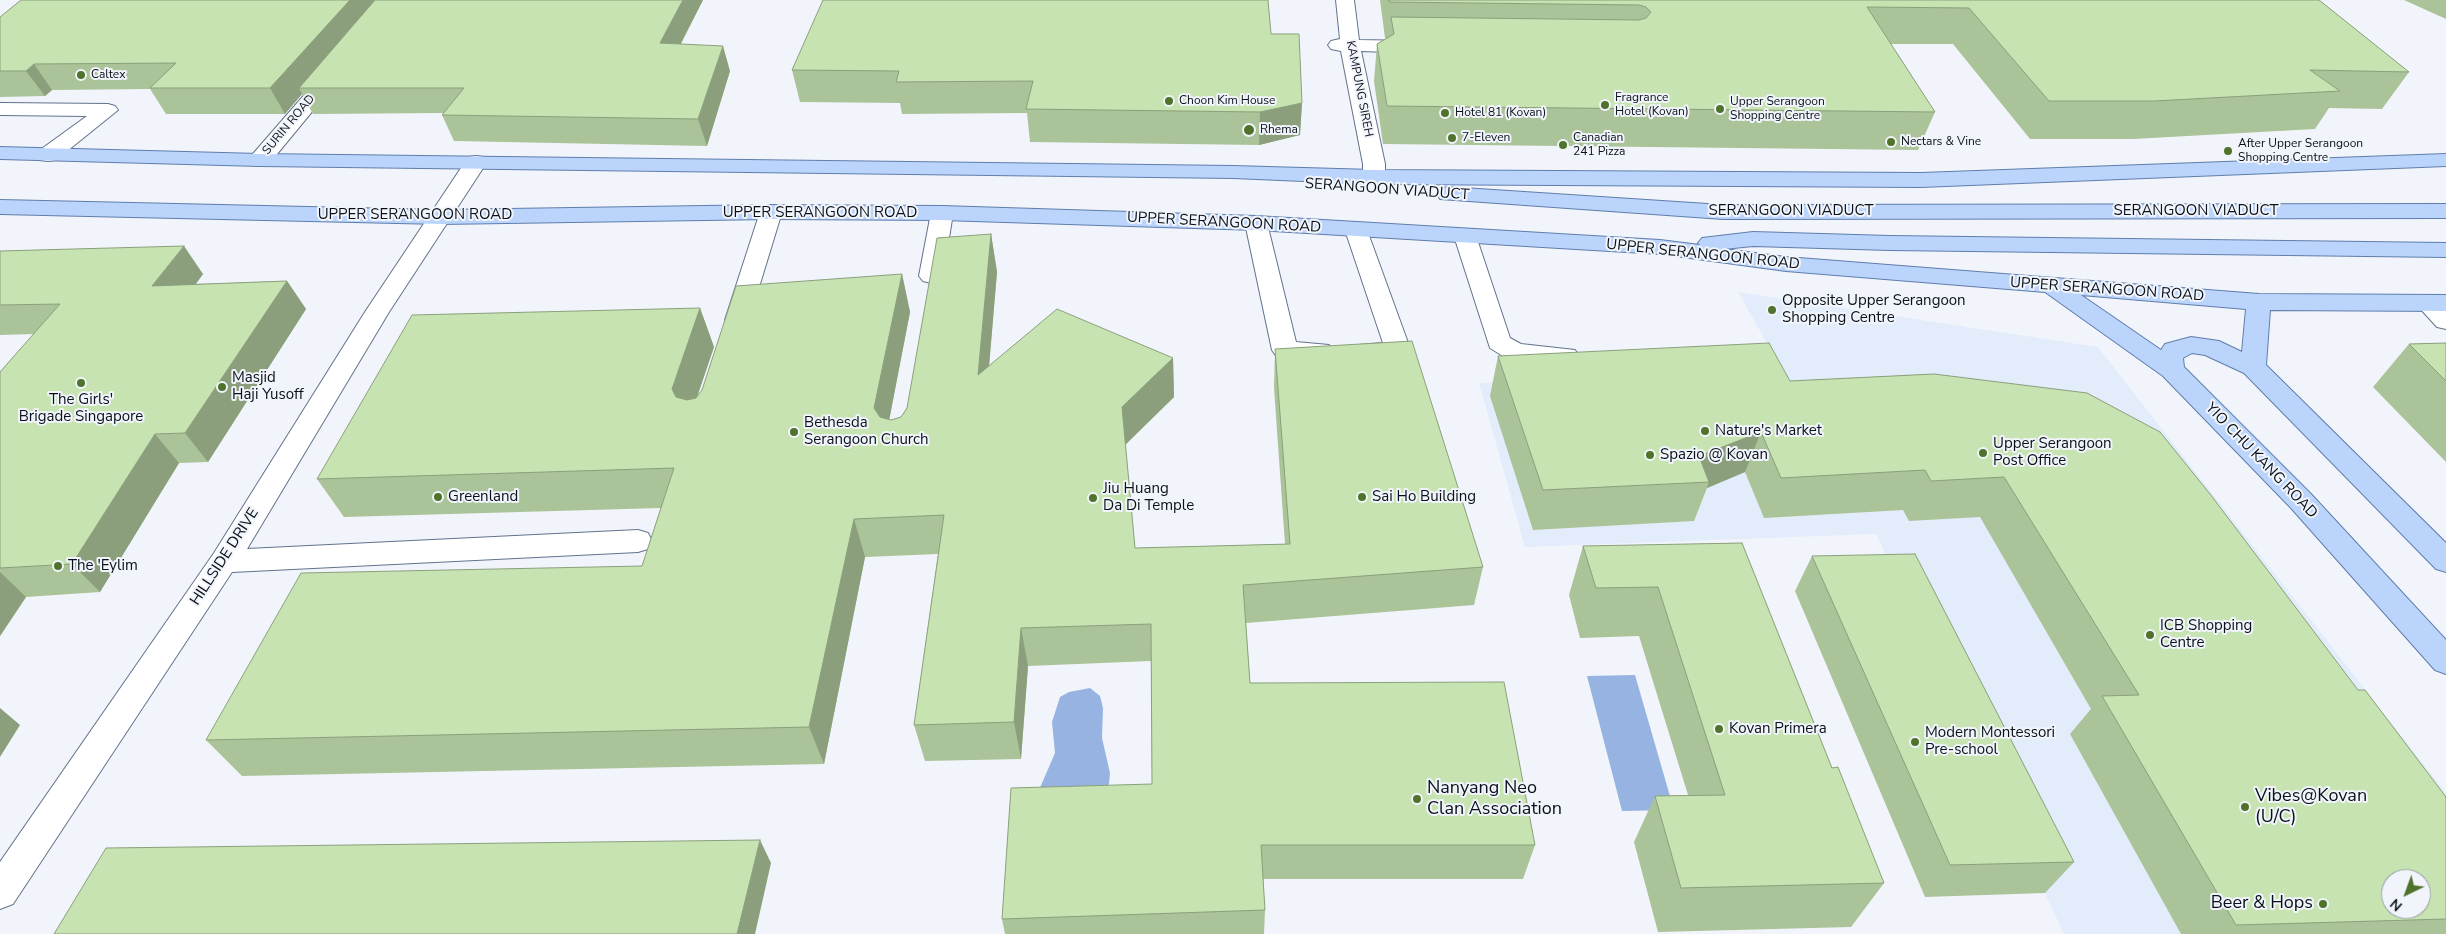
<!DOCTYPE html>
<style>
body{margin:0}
#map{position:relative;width:2446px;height:934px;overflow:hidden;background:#f1f5fb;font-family:"Nunito Sans",sans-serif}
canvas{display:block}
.north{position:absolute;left:2381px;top:869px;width:50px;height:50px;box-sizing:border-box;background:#f1f5fb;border:1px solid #9599a1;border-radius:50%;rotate:222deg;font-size:14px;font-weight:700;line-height:20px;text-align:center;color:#0a1019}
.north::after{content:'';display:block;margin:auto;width:18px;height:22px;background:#50732c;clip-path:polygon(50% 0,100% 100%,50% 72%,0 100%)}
</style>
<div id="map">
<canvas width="2446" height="934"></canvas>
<div class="north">N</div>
</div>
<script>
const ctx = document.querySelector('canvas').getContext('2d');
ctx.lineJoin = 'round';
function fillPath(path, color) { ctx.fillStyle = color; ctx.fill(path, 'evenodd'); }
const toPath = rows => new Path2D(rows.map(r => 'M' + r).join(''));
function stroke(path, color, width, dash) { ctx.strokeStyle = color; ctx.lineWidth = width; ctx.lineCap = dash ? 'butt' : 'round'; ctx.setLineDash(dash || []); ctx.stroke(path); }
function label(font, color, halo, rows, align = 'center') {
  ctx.font = font + ' "Nunito Sans",sans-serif'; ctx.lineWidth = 4; ctx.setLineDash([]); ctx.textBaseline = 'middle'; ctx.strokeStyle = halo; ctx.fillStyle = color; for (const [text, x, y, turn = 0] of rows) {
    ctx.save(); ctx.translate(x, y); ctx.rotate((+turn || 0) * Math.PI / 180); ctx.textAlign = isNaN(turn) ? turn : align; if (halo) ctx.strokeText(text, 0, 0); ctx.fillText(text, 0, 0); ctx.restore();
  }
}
const built = toPath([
 [1738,292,2098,347,2446,793,2446,934,2064,934,1876,534,1525,547,1479,383,1784,373],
 [2391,879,2421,879,2421,909,2391,909]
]);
const water = toPath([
 [1635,675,1674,810,1622,811,1587,676],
 [1090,688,1100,696,1103,708,1102,738,1110,773,1109,784,1102,794,1039,790,1055,753,1052,722,1060,697,1069,692]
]);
const minor = toPath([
 [1336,0,1354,0,1359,40,1414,41,1421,43,1424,47,1421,51,1414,53,1361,51,1385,164,1385,177,1382,182,1374,184,1366,182,1363,177,1363,164,1341,51,1331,49,1328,45,1331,41,1340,39,1336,0],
 [332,69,339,71,342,75,339,79,268,165,260,166,252,165,249,160,252,155,325,71,332,69],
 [0,103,108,104,115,106,118,110,56,160,48,161,40,160,37,155,40,150,87,116,0,115,0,103],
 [476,156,484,157,487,162,389,312,247,549,638,530,648,533,652,541,648,549,638,552,232,572,13,904,0,909,0,862,214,553,365,312,465,162,468,157,476,156],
 [771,205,779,207,782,212,749,320,746,326,737,328,728,326,725,320,760,212,763,207,771,205],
 [942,206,950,208,953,213,943,276,939,281,931,283,923,281,919,276,931,213,934,208,942,206],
 [1256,216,1264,218,1267,223,1296,342,1329,345,1333,351,1329,357,1320,359,1285,358,1276,356,1272,350,1245,223,1248,218,1256,216],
 [1356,223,1364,225,1367,230,1407,340,1410,352,1406,358,1397,360,1368,359,1359,357,1355,351,1359,345,1383,343,1345,230,1348,225,1356,223],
 [1465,229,1473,231,1476,236,1510,338,1521,344,1575,350,1579,356,1575,362,1566,364,1515,360,1506,358,1490,348,1454,236,1457,231,1465,229],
 [2427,295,2436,298,2446,307,2446,329,2437,327,2415,303,2418,298,2427,295]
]);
const major = toPath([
 [0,147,260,154,1233,166,1374,170,1921,173,2446,154,2446,166,1921,187,1374,184,1233,178,260,166,0,159,0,147],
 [1448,187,1723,205,2446,204,2446,218,1723,219,1440,199,1437,194,1440,189,1448,187],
 [0,200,441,210,771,205,942,206,1256,216,1660,240,1700,245,1698,243,1702,238,1753,232,1890,236,2446,243,2446,257,1890,250,1753,246,1724,249,1786,257,2259,294,2446,295,2446,311,2270,310,2266,365,2446,543,2446,572,2436,569,2244,373,2205,355,2192,353,2183,358,2184,367,2311,494,2446,640,2446,674,2435,670,2291,508,2163,376,2045,292,1786,271,1660,254,1256,230,942,220,771,219,441,224,0,214,0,200],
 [2081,295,2246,309,2242,352,2219,341,2191,337,2165,344,2161,350,2081,295]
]);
const wall = toPath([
 [21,0,703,0,681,44,730,71,707,146,454,141,442,115,443,113,313,114,302,94,285,114,166,114,150,89,52,90,45,96,0,97,0,17],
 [1380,0,2319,0,2409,72,2382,109,2329,108,2315,129,2133,139,2030,139,1953,44,1891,44,1935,112,1918,150,1383,144,1374,81,1377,44,1387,38,1385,38],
 [2404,0,2446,0,2446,19],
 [1271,34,1302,103,1300,135,1259,145,1030,142,1027,113,902,114,900,103,800,102,792,70],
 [991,234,997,272,989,366,1173,358,1174,397,1125,445,1135,548,1285,544,1274,388,1275,349,1483,567,1474,605,1246,623,1250,683,1535,845,1523,879,1263,879,1265,910,1264,934,1005,934,1002,919,1152,784,1151,661,1028,666,1021,759,925,761,914,725,938,554,865,557,824,764,242,776,206,740,642,566,661,508,344,517,317,479,700,308,714,347,697,396,902,274,910,312,889,420,891,420,901,417,907,408],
 [0,251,203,274,196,284,287,281,306,309,208,462,179,463,100,592,26,597,0,636,0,372,34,334,0,335],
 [2446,343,2446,462,2373,387,2409,344],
 [1498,356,1790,381,1934,374,2358,690,2446,797,2446,934,2181,934,2070,734,2091,709,1980,517,1909,521,1903,510,1764,518,1745,472,1707,488,1694,521,1533,530,1490,396],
 [1742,543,1832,768,1884,883,1851,927,1658,932,1634,842,1655,796,1688,795,1639,636,1580,638,1569,595,1583,546],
 [1812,556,2074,862,2045,893,1925,897,1795,591]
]);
const shadedWall = toPath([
 [350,0,384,0,299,88,302,94,285,114,270,88],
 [683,0,703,0,668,68,660,43],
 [723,46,730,71,707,146,698,119],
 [34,64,52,90,45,96,26,71],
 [1302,103,1300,135,1259,145,1260,112],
 [991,234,997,272,985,414,978,375],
 [184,246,203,274,173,315,152,286],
 [902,274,910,312,884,447,874,408],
 [287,281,306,309,208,462,185,433],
 [700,308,714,347,687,427,672,389],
 [1173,358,1174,397,1125,445,1122,407],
 [1761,432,1745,472,1707,488,1709,482,1699,456],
 [155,434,179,463,100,592,72,564],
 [854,519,865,557,824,764,809,727],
 [0,572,26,597,0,636],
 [1021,628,1028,666,1021,759,1014,722],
 [0,708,20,725,0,757],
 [760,840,771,863,755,934,737,934]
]);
const building = toPath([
 [21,0,350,0,270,88,150,88,176,63,34,64,26,71,0,71,0,17,21,0],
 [375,0,683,0,660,43,723,46,698,119,442,115,464,88,299,88,375,0],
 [823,0,1268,0,1271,34,1299,34,1302,103,1260,112,1026,109,1033,81,896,82,899,71,792,70,823,0],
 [1389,0,2319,0,2409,72,2310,70,2340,91,2154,101,2049,101,1969,8,1867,7,1935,112,1387,106,1377,44,1394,34,1391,17,1639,20,1646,18,1651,12,1646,7,1639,5,1389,2,1389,0],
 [991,234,978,375,1057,309,1173,358,1122,407,1135,548,1290,544,1275,349,1412,341,1483,567,1243,585,1250,683,1504,682,1535,845,1261,845,1265,910,1002,919,1011,788,1152,784,1151,624,1021,628,1014,722,914,725,944,515,854,519,809,727,206,740,301,573,642,566,674,468,317,479,412,315,700,308,672,389,676,397,687,400,696,398,702,390,736,286,902,274,874,408,880,417,891,420,901,417,907,408,937,238,991,234],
 [184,246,152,286,287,281,185,433,155,434,72,564,0,568,0,372,60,304,0,305,0,251,184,246],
 [1769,343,1790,381,1934,374,2087,393,2160,432,2210,494,2358,690,2365,690,2446,797,2446,919,2236,925,2102,696,2139,695,2004,477,1931,481,1925,470,1781,478,1761,432,1699,456,1709,482,1543,490,1498,356,1769,343],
 [2391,879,2421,879,2421,909,2391,909,2391,879],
 [2446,343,2446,381,2409,344,2446,343],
 [1742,543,1832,768,1838,767,1884,883,1681,888,1655,796,1725,795,1658,587,1596,588,1583,546,1742,543],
 [1915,554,2074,862,1950,865,1812,556,1915,554],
 [760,840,737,934,54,934,106,848,760,840]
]);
const markers = [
 [81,75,5,"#50732c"],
 [1169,101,5,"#50732c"],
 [1605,105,5,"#50732c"],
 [1720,109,5,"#50732c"],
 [1445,113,5,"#50732c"],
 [1249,130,6,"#50732c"],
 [1452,138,5,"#50732c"],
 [1891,142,5,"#50732c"],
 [1563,145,5,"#50732c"],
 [2228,151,5,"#50732c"],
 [1772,310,5,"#50732c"],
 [81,383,5,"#50732c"],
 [222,387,5,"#50732c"],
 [1705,431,5,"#50732c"],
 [794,432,5,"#50732c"],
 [1983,453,5,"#50732c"],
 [1650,455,5,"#50732c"],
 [438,497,5,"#50732c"],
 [1362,497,5,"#50732c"],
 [1093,498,5,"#50732c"],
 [58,566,5,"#50732c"],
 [2150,635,5,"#50732c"],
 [1719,729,5,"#50732c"],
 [1915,742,5,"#50732c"],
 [1417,799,5,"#50732c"],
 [2245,807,5,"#50732c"],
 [2323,904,5,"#50732c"]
];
const farPoinames = [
 ["Caltex",91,75],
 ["Fragrance",1615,98],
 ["Hotel (Kovan)",1615,112],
 ["Choon Kim House",1179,101],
 ["Upper Serangoon",1730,102],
 ["Shopping Centre",1730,116],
 ["Hotel 81 (Kovan)",1455,113],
 ["Rhema",1260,130],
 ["7-Eleven",1462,138],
 ["Canadian",1573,138],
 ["241 Pizza",1573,152],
 ["Nectars & Vine",1901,142],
 ["After Upper Serangoon",2238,144],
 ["Shopping Centre",2238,158]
];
const farStreetnames = [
 ["KAMPUNG SIREH",1359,89,79],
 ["SURIN ROAD",289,125,-50]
];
const streetNames = [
 ["SERANGOON VIADUCT",1387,190,4],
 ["SERANGOON VIADUCT",1791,211],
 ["SERANGOON VIADUCT",2196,211],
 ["UPPER SERANGOON ROAD",820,213],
 ["UPPER SERANGOON ROAD",415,215],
 ["UPPER SERANGOON ROAD",1224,223,3],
 ["UPPER SERANGOON ROAD",1703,255,6],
 ["UPPER SERANGOON ROAD",2107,290,4],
 ["YIO CHU KANG ROAD",2261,461,46],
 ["HILLSIDE DRIVE",225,557,-57]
];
const poiNames = [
 ["Opposite Upper Serangoon",1782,301],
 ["Shopping Centre",1782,318],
 ["Masjid",232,378],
 ["Haji Yusoff",232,395],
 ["The Girls'",81,400,"center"],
 ["Brigade Singapore",81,417,"center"],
 ["Bethesda",804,423],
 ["Serangoon Church",804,440],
 ["Nature's Market",1715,431],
 ["Upper Serangoon",1993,444],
 ["Post Office",1993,461],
 ["Spazio @ Kovan",1660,455],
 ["Jiu Huang",1103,489],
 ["Da Di Temple",1103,506],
 ["Greenland",448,497],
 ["Sai Ho Building",1372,497],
 ["The 'Eylim",68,566],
 ["ICB Shopping",2160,626],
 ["Centre",2160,643],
 ["Kovan Primera",1729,729],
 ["Modern Montessori",1925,733],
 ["Pre-school",1925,750]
];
const nearPoinames = [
 ["Nanyang Neo",1427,789],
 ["Clan Association",1427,810],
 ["Vibes@Kovan",2255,797],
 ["(U/C)",2255,818],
 ["Beer & Hops",2313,904,"right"]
];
fillPath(built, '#e3ecfb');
fillPath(water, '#96b3e1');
stroke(minor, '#62728c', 2);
stroke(major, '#607dab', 2);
fillPath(minor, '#fff');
fillPath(major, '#bbd4fc');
fillPath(wall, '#abc398');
fillPath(shadedWall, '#8b9f7c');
fillPath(building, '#c7e3b1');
stroke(building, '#8b9f7c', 1);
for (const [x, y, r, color] of markers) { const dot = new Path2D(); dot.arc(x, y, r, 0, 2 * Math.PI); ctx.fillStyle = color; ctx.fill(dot); stroke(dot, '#f1f5fb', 2); }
label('12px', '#0a1019', '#f1f5fb', farPoinames, 'left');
label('12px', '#0a1019', '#f1f5fb', farStreetnames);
label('15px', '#0a1019', '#f1f5fb', streetNames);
label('15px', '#0a1019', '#f1f5fb', poiNames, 'left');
label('18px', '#0a1019', '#f1f5fb', nearPoinames, 'left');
</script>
